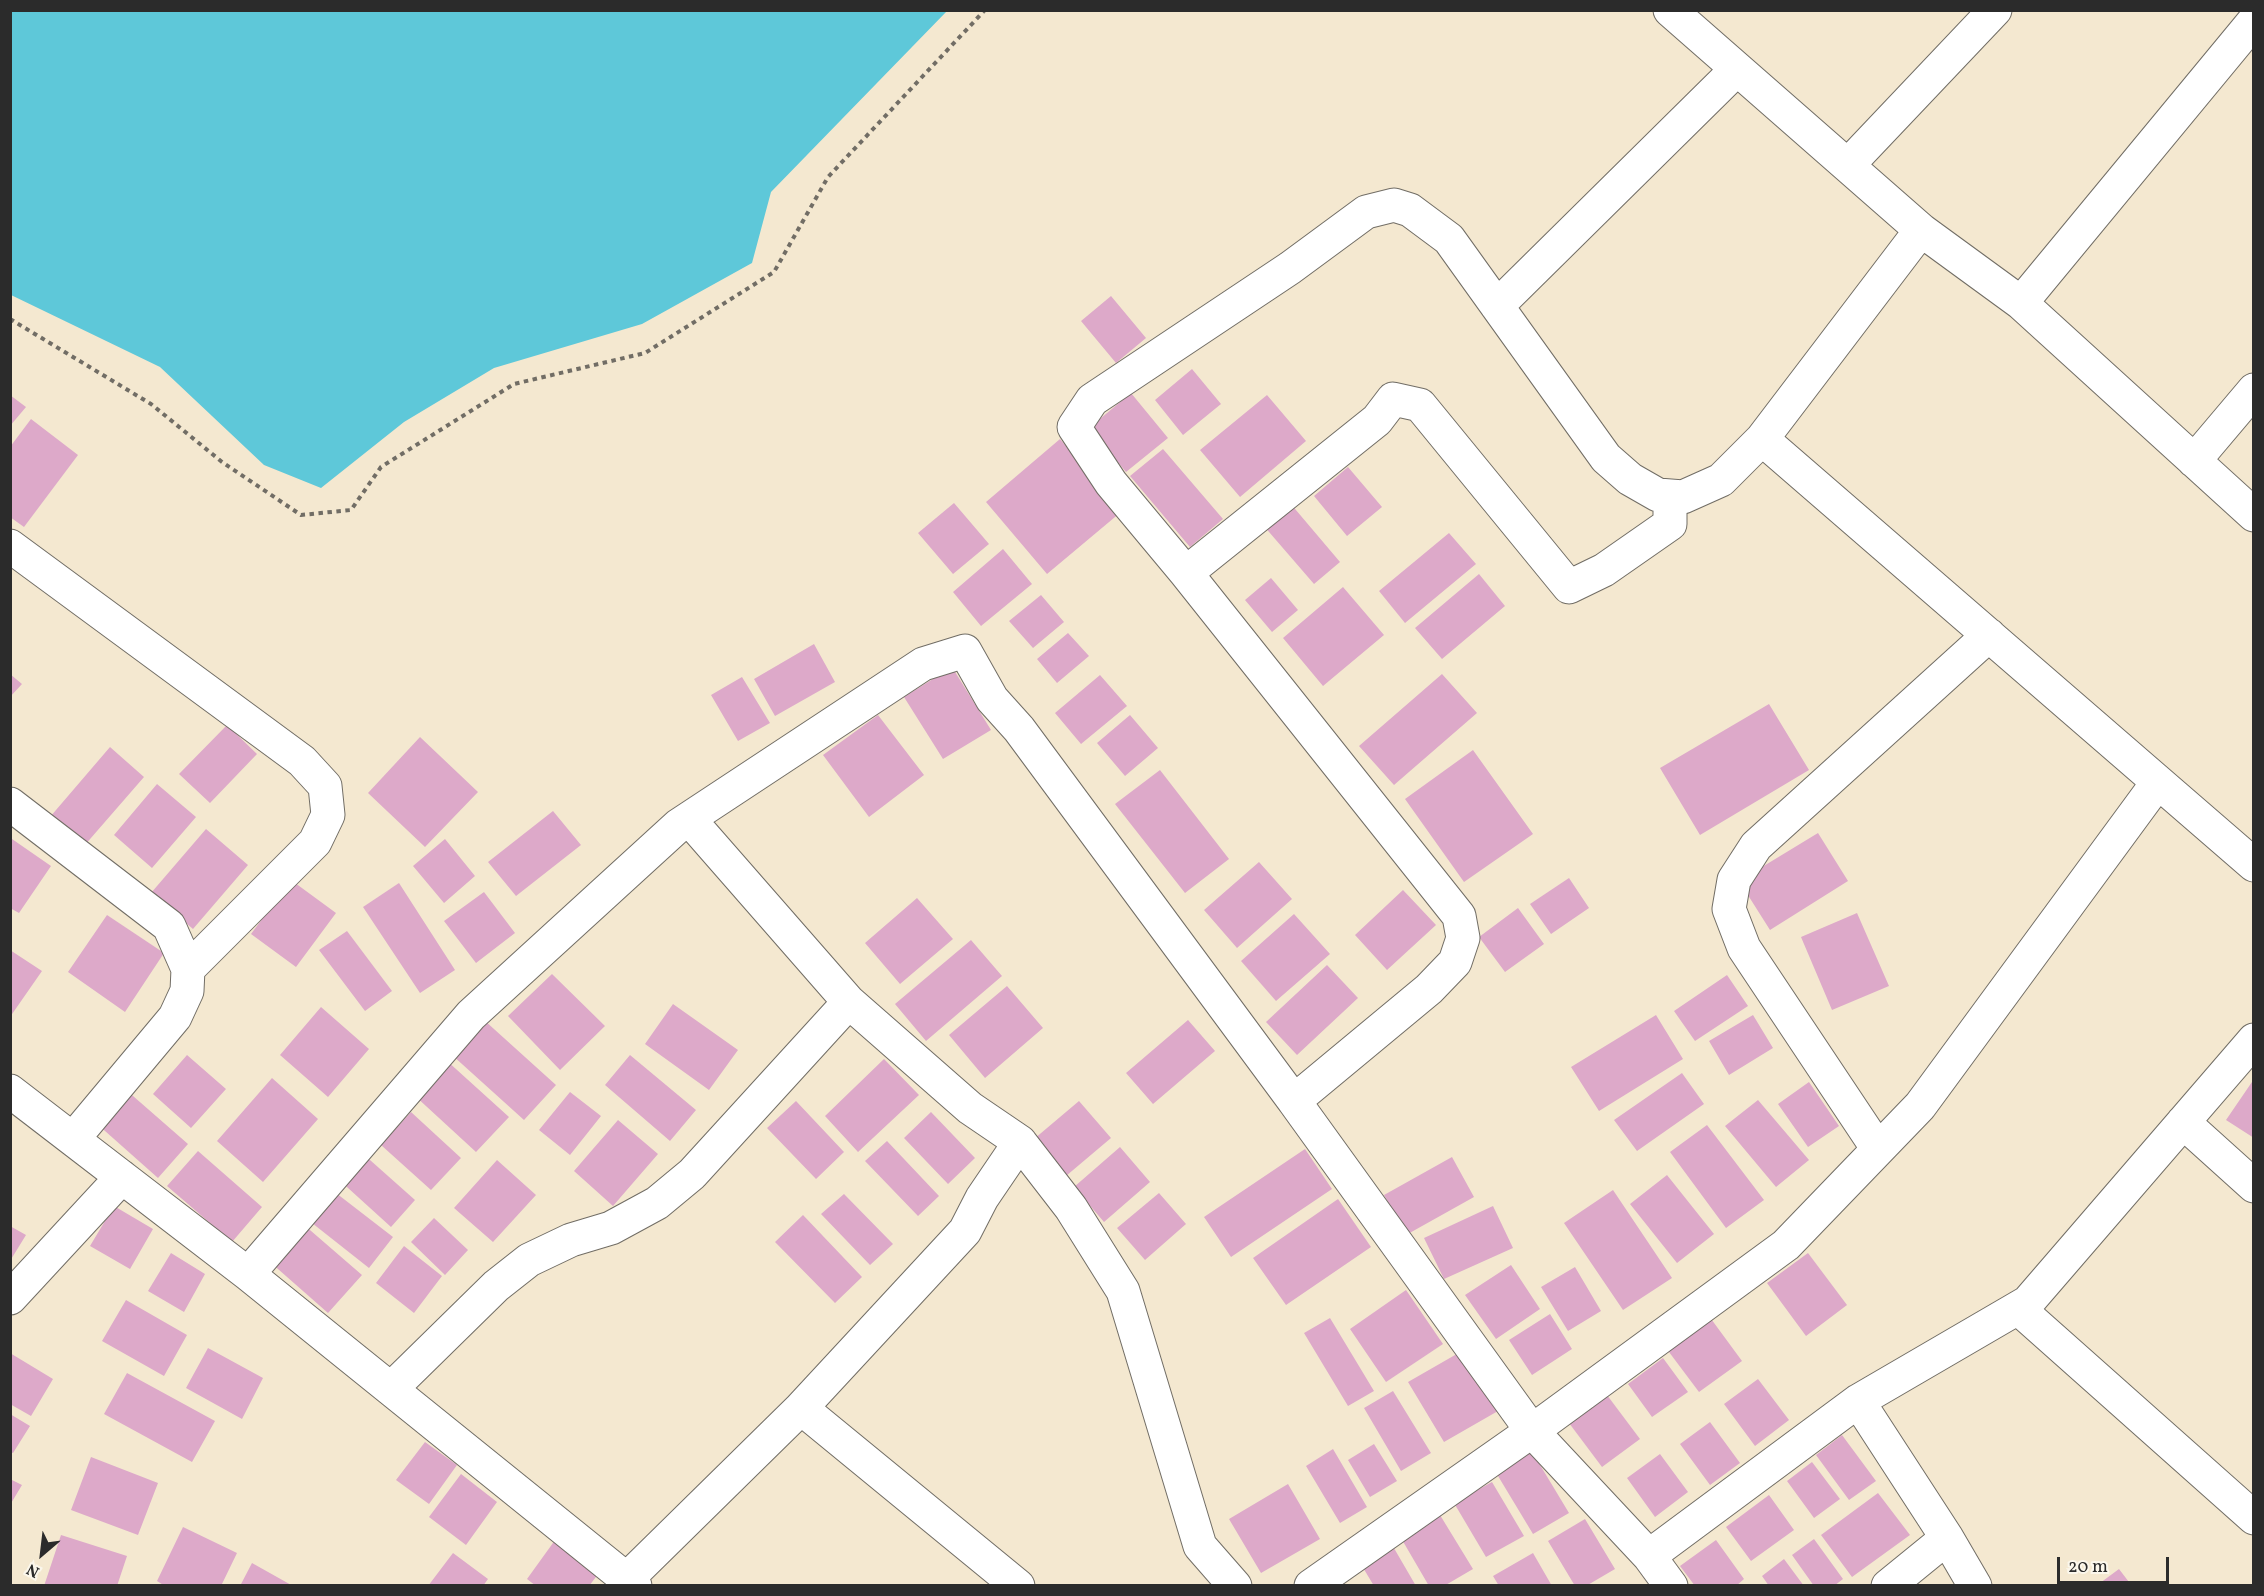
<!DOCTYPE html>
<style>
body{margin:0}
#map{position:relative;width:2264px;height:1596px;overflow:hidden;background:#f4e8d0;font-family:Vollkorn,serif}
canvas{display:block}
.frame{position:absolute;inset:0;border:12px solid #2b2b2b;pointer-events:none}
.north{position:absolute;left:12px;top:1524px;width:60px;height:60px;-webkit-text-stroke:4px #fbf7ec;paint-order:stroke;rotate:208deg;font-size:16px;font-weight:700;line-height:24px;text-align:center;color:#2b2b2b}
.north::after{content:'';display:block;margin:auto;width:21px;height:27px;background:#2b2b2b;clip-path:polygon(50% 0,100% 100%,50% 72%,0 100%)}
.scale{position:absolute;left:2057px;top:1557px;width:112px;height:27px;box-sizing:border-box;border:3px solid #2b2b2b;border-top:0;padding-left:8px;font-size:18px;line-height:21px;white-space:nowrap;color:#2b2b2b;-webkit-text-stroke:4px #fbf7ec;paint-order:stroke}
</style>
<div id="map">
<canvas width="2264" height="1596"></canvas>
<div class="frame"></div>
<div class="north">N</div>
<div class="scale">20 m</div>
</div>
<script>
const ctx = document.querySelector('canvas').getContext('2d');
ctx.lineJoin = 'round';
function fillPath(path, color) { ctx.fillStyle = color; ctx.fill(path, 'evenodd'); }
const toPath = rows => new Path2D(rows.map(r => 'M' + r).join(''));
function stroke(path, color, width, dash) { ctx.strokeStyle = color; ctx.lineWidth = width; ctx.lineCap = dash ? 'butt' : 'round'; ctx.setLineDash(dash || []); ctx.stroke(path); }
const water = toPath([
 [10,11,11,10,947,11,771,192,752,263,642,324,494,368,404,422,321,488,264,465,160,367,11,295]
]);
const building = toPath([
 [1111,296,1146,338,1116,363,1081,321],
 [1192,369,1221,404,1183,435,1155,400],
 [1131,393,1168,438,1126,472,1089,428],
 [10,395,26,407,10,426],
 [1267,395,1306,441,1240,497,1200,450],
 [31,419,78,455,24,527,10,517,10,447],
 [1060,439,1121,512,1047,574,986,502],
 [1163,449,1223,519,1190,547,1130,476],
 [1348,467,1382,507,1347,536,1314,496],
 [954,503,989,544,953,574,918,533],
 [1290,503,1340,562,1314,584,1263,525],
 [1449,533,1476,564,1405,623,1379,591],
 [1003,549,1032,584,981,626,953,592],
 [1479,574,1505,606,1442,659,1415,628],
 [1271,578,1298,610,1272,632,1245,600],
 [1343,587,1384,635,1323,686,1283,638],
 [1041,595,1064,622,1033,648,1009,621],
 [1068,633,1089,656,1057,683,1037,659],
 [814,644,835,682,775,716,754,679],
 [952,667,991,730,943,759,904,697],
 [10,674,22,684,10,697],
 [1442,674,1477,713,1394,785,1359,746],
 [1100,675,1127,706,1081,744,1055,713],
 [742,677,770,723,738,741,711,695],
 [1769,704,1809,770,1700,835,1660,768],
 [878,715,924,775,869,817,823,755],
 [1130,715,1158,748,1125,776,1097,743],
 [227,725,257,754,210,803,179,774],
 [420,737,478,792,425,847,368,793],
 [110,747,144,777,84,846,50,817],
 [1473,750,1533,834,1464,882,1405,799],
 [1160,770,1229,859,1185,893,1115,804],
 [157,784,196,817,152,868,114,835],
 [553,811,581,845,516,896,488,862],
 [206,829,248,865,193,929,151,893],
 [1818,833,1848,881,1770,930,1739,881],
 [12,839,51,866,19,913,10,908],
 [445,839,475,876,444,903,413,866],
 [1259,862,1292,899,1237,948,1204,910],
 [1569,878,1589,908,1551,934,1530,904],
 [291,880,336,913,296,967,251,934],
 [399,883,455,970,420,993,363,907],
 [1403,890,1436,925,1387,970,1355,935],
 [484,892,515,933,476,963,444,921],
 [917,898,953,939,900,984,865,943],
 [1518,908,1544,944,1505,972,1479,937],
 [1857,913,1889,986,1832,1010,1801,937],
 [1294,914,1330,954,1276,1001,1241,961],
 [107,915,164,953,125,1012,68,972],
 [347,931,392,991,365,1011,319,950],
 [971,940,1002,976,926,1041,895,1004],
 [10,950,42,971,10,1017],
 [1327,965,1358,998,1297,1055,1266,1022],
 [552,974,605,1026,560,1070,508,1016],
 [1727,975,1748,1006,1695,1041,1674,1011],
 [1007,986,1043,1028,985,1078,949,1035],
 [673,1004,738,1050,709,1090,645,1044],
 [321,1007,369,1049,328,1097,280,1055],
 [1656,1015,1683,1059,1599,1111,1571,1067],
 [1753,1015,1773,1048,1729,1075,1709,1041],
 [484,1020,556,1085,524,1120,452,1055],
 [1188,1020,1215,1051,1153,1104,1126,1073],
 [187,1055,226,1089,191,1128,153,1094],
 [630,1055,696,1110,670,1141,605,1085],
 [884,1059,919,1095,858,1152,825,1116],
 [446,1060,509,1117,476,1152,414,1095],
 [1682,1073,1704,1104,1637,1151,1614,1120],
 [272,1078,318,1119,263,1182,217,1141],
 [2254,1079,2254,1138,2226,1120],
 [1809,1082,1839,1126,1808,1147,1778,1104],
 [125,1089,188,1144,158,1178,96,1123],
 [570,1092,601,1116,570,1155,539,1130],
 [1758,1100,1809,1160,1776,1187,1725,1126],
 [796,1101,844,1152,816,1179,767,1128],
 [1079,1101,1111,1138,1066,1176,1034,1139],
 [411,1112,461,1158,431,1190,381,1145],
 [931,1112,975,1158,948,1184,904,1138],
 [618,1120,658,1154,613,1206,574,1171],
 [1707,1125,1764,1200,1726,1228,1670,1152],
 [887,1141,939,1196,918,1216,865,1161],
 [1120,1147,1150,1182,1104,1222,1074,1187],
 [1305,1149,1332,1189,1231,1257,1204,1217],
 [198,1151,262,1207,232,1242,167,1186],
 [361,1152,415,1200,391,1227,337,1178],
 [1452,1157,1474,1197,1406,1235,1384,1195],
 [497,1160,536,1195,493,1242,454,1208],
 [1667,1175,1714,1234,1677,1263,1630,1204],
 [1613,1190,1672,1278,1623,1310,1564,1223],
 [336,1193,393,1237,369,1268,312,1223],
 [1159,1193,1186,1224,1145,1260,1117,1228],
 [844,1194,893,1244,870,1265,821,1214],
 [1338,1199,1371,1247,1286,1305,1253,1258],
 [114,1206,153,1229,130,1269,90,1246],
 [1493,1206,1513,1248,1444,1279,1424,1238],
 [803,1215,862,1277,835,1303,775,1242],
 [434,1218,468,1250,445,1275,411,1242],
 [303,1224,362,1275,328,1313,270,1262],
 [10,1226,26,1235,10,1261],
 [404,1246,442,1276,414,1313,376,1283],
 [171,1253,205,1274,184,1312,148,1291],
 [1808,1253,1847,1305,1806,1336,1767,1283],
 [1511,1265,1540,1309,1496,1339,1465,1295],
 [1575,1267,1601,1311,1568,1331,1541,1287],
 [1406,1290,1443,1344,1386,1382,1350,1329],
 [126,1300,187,1335,164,1376,102,1341],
 [1706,1312,1742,1361,1699,1392,1663,1344],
 [1550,1314,1572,1349,1532,1375,1509,1340],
 [1330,1318,1374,1391,1348,1406,1304,1333],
 [208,1348,263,1378,242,1419,186,1388],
 [1462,1351,1498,1411,1444,1442,1408,1382],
 [10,1353,53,1379,31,1416,10,1404],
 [1663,1358,1688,1392,1652,1417,1628,1384],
 [127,1373,215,1421,192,1462,104,1414],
 [1758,1379,1789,1420,1755,1446,1724,1404],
 [1393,1391,1431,1453,1401,1471,1364,1408],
 [1607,1395,1640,1439,1602,1467,1569,1423],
 [10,1414,30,1426,13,1453,10,1452],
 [1710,1422,1740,1463,1710,1485,1680,1444],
 [1842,1435,1876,1481,1849,1500,1816,1455],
 [425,1442,457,1465,429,1504,396,1480],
 [1374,1444,1397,1481,1370,1497,1348,1460],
 [1333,1449,1367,1507,1340,1523,1306,1466],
 [1531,1450,1569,1513,1533,1534,1495,1471],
 [1660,1454,1688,1492,1655,1517,1627,1478],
 [91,1457,158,1483,138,1535,71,1510],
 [1812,1462,1840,1499,1814,1518,1787,1481],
 [461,1474,497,1502,466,1545,429,1517],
 [10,1479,22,1485,10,1505],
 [1492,1482,1524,1536,1486,1557,1454,1503],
 [1288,1484,1320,1539,1261,1573,1229,1519],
 [1878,1493,1910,1535,1852,1577,1821,1535],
 [1769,1495,1794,1530,1751,1561,1726,1527],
 [1440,1515,1473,1569,1444,1586,1429,1586,1401,1538],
 [1585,1519,1615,1569,1586,1586,1575,1586,1548,1541],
 [183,1527,237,1553,221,1586,165,1586,157,1581],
 [61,1535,127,1556,117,1586,44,1586],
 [558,1536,602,1569,589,1586,536,1586,527,1579],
 [1814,1539,1843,1579,1834,1586,1814,1586,1792,1555],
 [1716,1540,1744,1579,1736,1586,1695,1586,1680,1566],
 [1391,1543,1416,1586,1374,1586,1359,1561],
 [453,1553,488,1579,483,1586,428,1586],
 [1533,1553,1552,1586,1499,1586,1493,1576],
 [1784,1559,1804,1586,1769,1586,1762,1576],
 [252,1563,293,1586,240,1586],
 [2119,1569,2132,1586,2096,1586]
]);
const path = toPath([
 [10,319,151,404,222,462,301,515,351,510,381,467,514,384,645,353,774,272,828,177,985,10]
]);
const minor = toPath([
 [1848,165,1995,10],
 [1921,230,2021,303,2254,21],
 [2021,303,2254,515],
 [1497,306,1737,69],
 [1762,439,2254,865],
 [2194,461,2254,390],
 [10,546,302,761,325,786,328,815,315,842,188,969],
 [1186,573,1377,420,1393,399,1420,405,1569,587,1604,570,1670,524,1670,496],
 [10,804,169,926,188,969,187,991,175,1017,73,1139],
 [689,819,849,1002,970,1108,1020,1142,982,1198,965,1231,801,1408,1018,1586],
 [10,1091,248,1274,471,1015,679,825,923,664,965,651,992,699,1019,729,1294,1101,1429,989,1455,962,1463,938,1459,916,1186,573,1111,483,1074,427,1092,400,1290,268,1366,212,1394,205,1410,210,1449,239,1606,458,1630,479,1658,495,1683,497,1721,480,1762,439,1921,230,1670,10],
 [1294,1101,1532,1431,1649,1556],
 [2183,1122,2254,1186],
 [1020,1142,1071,1208,1123,1291,1200,1546,1235,1586],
 [1878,1149,1744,948,1729,909,1734,880,1756,846,1989,635],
 [248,1274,635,1586],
 [10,1298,122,1177],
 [2019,1309,2254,1518],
 [391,1389,496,1286,529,1260,571,1240,611,1228,657,1203,692,1174,849,1002],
 [1858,1401,1947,1538],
 [627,1579,801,1408],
 [1311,1586,1532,1431,1786,1245,1920,1106,2158,782],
 [1671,1586,1649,1556,1858,1401,2028,1302,2254,1040],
 [1888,1586,1947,1538,1975,1586]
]);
fillPath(water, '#5ec8d9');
fillPath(building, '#dda9c9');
stroke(minor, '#716d65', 35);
stroke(path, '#716d65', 4, [4.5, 4.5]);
stroke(minor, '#fff', 33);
</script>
